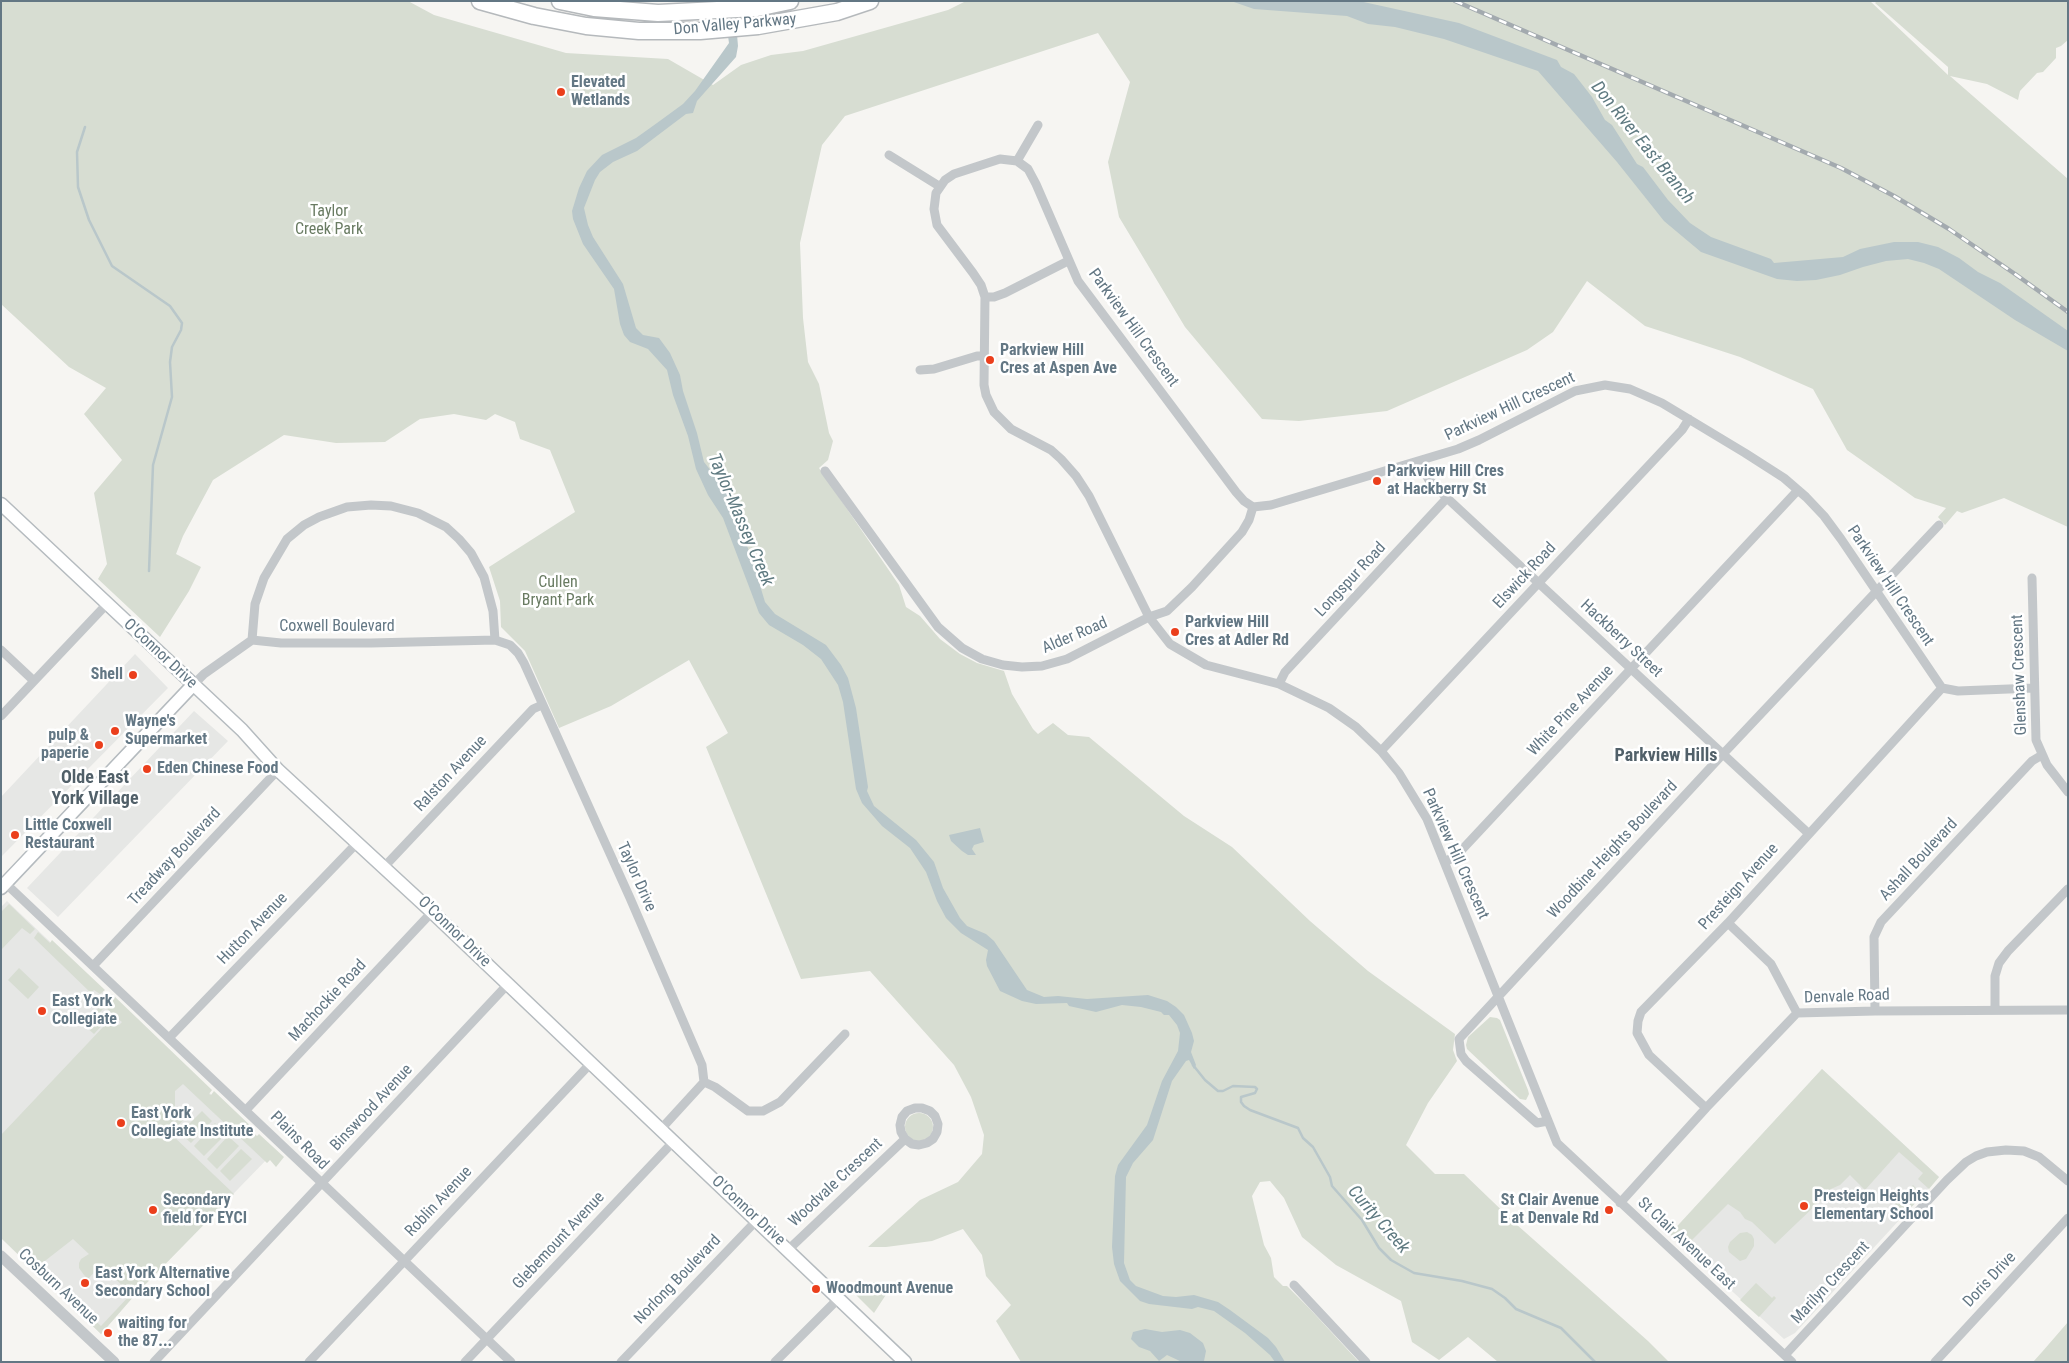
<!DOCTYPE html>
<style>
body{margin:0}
#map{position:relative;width:2069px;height:1363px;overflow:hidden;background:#f6f5f2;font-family:"Roboto Condensed",sans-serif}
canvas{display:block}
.frame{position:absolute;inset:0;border:2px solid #637784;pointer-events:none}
</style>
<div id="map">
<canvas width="2069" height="1363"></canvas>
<div class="frame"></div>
</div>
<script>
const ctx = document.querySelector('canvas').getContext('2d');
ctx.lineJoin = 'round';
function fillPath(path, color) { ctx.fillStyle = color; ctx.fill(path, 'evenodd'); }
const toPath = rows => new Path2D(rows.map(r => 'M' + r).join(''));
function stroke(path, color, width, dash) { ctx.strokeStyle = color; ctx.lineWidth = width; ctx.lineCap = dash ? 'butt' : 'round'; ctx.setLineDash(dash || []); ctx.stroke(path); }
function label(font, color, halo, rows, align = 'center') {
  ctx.font = font + ' "Roboto Condensed",sans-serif'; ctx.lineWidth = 5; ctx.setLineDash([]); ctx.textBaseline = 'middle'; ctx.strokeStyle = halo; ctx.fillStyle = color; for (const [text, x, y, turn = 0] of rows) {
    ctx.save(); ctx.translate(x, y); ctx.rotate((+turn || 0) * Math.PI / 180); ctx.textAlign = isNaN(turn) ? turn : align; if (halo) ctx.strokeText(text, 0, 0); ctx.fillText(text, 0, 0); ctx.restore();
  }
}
const built = toPath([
 [135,654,168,688,1,857,1,797],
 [194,711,228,741,58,917,27,888],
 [7,901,273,1153,134,1296,101,1334,1,1238,1,907],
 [1822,1069,1939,1177,1795,1333,1784,1339,1670,1234]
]);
const green = toPath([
 [1,1,408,1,434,15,566,53,668,59,713,85,741,65,771,55,803,51,948,10,966,1,1870,1,1948,75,1948,67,1875,3,1877,1,2068,1,2068,40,2061,46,2056,48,2056,58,2043,72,2037,73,2020,91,2018,100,1987,84,1950,76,2068,179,2068,527,2004,498,1962,513,1957,511,1945,525,1938,517,1946,508,1915,498,1847,450,1813,389,1740,357,1645,326,1587,281,1553,332,1527,350,1387,411,1299,421,1262,419,1185,327,1119,217,1108,162,1130,82,1098,33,845,116,822,145,800,243,803,318,808,362,819,384,829,433,833,441,828,460,819,468,899,585,906,607,920,616,940,639,960,654,977,663,1004,671,1012,694,1033,729,1038,734,1053,723,1068,735,1089,737,1184,816,1232,847,1310,921,1368,971,1455,1034,1453,1050,1457,1061,1428,1103,1406,1145,1435,1174,1464,1174,1516,1224,1648,1341,1669,1362,1498,1362,1468,1337,1439,1360,1412,1342,1401,1301,1336,1265,1302,1237,1284,1198,1270,1181,1260,1182,1252,1196,1264,1245,1271,1258,1274,1277,1283,1286,1287,1286,1310,1309,1359,1362,1021,1362,996,1321,1011,1305,986,1276,982,1255,963,1229,932,1241,886,1247,868,1247,920,1200,958,1182,982,1154,984,1135,971,1097,954,1065,870,971,801,979,706,747,728,733,689,660,611,706,559,728,525,651,501,627,500,601,489,567,575,512,550,450,520,439,515,422,495,414,486,420,454,414,420,419,385,442,336,443,284,435,213,480,183,536,176,554,201,567,189,591,160,637,98,579,107,564,94,493,122,460,84,414,106,388,69,367,1,304],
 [9,904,35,929,30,934,22,928,1,950,1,912],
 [38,932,50,943,52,940,105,990,100,994,94,990,91,993,34,938],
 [19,968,39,987,28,999,8,980],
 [112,994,212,1090,209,1094,211,1095,214,1091,256,1131,254,1133,257,1136,259,1134,284,1157,276,1167,270,1160,267,1163,183,1084,175,1091,175,1109,185,1118,171,1134,234,1194,134,1296,101,1334,73,1307,78,1305,101,1326,131,1294,101,1265,88,1279,84,1275,79,1268,79,1263,81,1259,89,1254,73,1239,41,1264,36,1258,36,1255,32,1256,33,1261,29,1265,1,1238,1,1135,105,1025,119,1025,122,1022,118,1019,116,1022,110,1021,115,1016,105,1007,98,1014,106,1021,94,1034,85,1026,93,1014],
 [1490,1017,1497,1018,1500,1020,1528,1090,1529,1094,1526,1100,1520,1099,1467,1049,1466,1045,1468,1037],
 [1822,1069,1939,1177,1929,1189,1918,1179,1923,1173,1899,1152,1865,1190,1850,1175,1840,1185,1824,1192,1821,1196,1821,1200,1775,1244,1752,1222,1745,1219,1740,1212,1728,1204,1684,1248,1670,1234],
 [202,1111,212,1121,191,1143,180,1133],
 '905 1127a14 14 0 1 1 28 0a14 14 0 1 1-28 0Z',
 [215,1123,226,1134,204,1156,194,1146],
 [228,1136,239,1146,217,1169,207,1159],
 [241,1149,252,1159,230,1181,220,1171],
 [1913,1185,1923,1195,1903,1216,1892,1207],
 [1747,1232,1752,1235,1754,1239,1754,1246,1746,1259,1740,1261,1729,1252,1728,1247,1730,1242,1740,1233],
 [874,1282,886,1283,889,1290,874,1313,854,1293],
 [1756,1283,1772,1298,1774,1296,1776,1298,1759,1317,1740,1300],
 [2068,1322,2068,1362,2033,1362,2042,1352]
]);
const water = toPath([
 [723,1,734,1,738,46,736,57,697,101,693,113,686,114,637,151,613,162,600,172,595,180,584,208,588,225,593,237,623,284,636,328,643,335,659,338,670,353,680,375,683,391,697,433,704,462,723,486,727,493,752,559,765,602,775,614,826,645,841,665,848,678,856,708,868,787,867,791,874,806,916,840,934,862,943,888,960,918,967,926,986,934,994,941,1027,990,1044,997,1058,996,1087,999,1148,995,1167,1001,1176,1007,1184,1015,1192,1033,1194,1041,1191,1052,1196,1065,1194,1069,1189,1060,1186,1061,1172,1081,1153,1140,1133,1163,1126,1177,1124,1263,1130,1280,1136,1286,1163,1296,1176,1297,1194,1295,1218,1302,1230,1310,1268,1338,1276,1347,1285,1362,1275,1362,1270,1355,1245,1333,1214,1311,1198,1307,1192,1309,1149,1304,1140,1301,1120,1281,1114,1264,1112,1247,1115,1176,1118,1165,1147,1125,1162,1081,1178,1051,1180,1033,1177,1025,1169,1015,1164,1015,1161,1012,1141,1007,1122,1005,1096,1012,1069,1006,1067,1003,1036,1004,1022,1001,1000,991,987,966,986,960,988,950,961,933,946,918,937,901,926,872,910,848,882,826,862,803,856,789,843,702,838,685,821,659,803,645,769,625,759,613,723,518,708,495,696,469,688,436,673,395,667,370,648,349,630,342,624,335,620,324,614,289,583,244,573,219,572,211,579,188,587,171,602,155,636,138,657,123,683,104,695,91,729,43],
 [1231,1,1359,1,1459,23,1557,60,1561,67,1574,74,1592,97,1605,120,1612,125,1637,164,1643,167,1668,200,1690,223,1711,237,1771,259,1774,263,1843,257,1860,249,1894,242,1918,242,1938,247,1959,258,1978,272,2000,283,2068,331,2068,351,2015,320,1939,269,1924,263,1908,259,1886,261,1863,267,1840,275,1816,280,1797,281,1777,279,1701,252,1664,221,1617,162,1538,71,1444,39,1395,27,1368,24,1347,16,1254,9],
 [980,828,984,842,974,845,972,849,976,855,968,855,962,851,951,841,949,835],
 [1145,1329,1162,1332,1180,1330,1190,1333,1203,1343,1206,1351,1204,1361,1182,1362,1167,1355,1159,1361,1150,1351,1139,1347,1131,1339,1133,1332]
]);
const stream = toPath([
 [85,127,77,152,78,187,89,220,112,266,170,306,182,323,181,330,172,347,170,362,172,397,153,465,149,571],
 [1193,1065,1205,1080,1218,1091,1223,1091,1233,1086,1255,1087,1257,1089,1255,1093,1241,1097,1241,1102,1244,1106,1250,1110,1298,1128,1303,1138,1313,1147,1330,1177,1332,1186,1362,1220,1379,1248,1391,1260,1414,1273,1462,1281,1492,1289,1505,1298,1516,1309,1561,1328,1595,1362]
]);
const minor = toPath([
 [889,155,939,186],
 [1017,161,1038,125],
 [985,297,994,297,1005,293,1068,261],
 [920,370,934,369,977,356,984,356],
 [1419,462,1429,480,1447,498,1808,833],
 [825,471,938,627,962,648,982,659,1003,665,1022,667,1042,666,1067,659,1149,617,1167,611,1192,587,1242,532,1249,520,1253,507],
 [2032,578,2036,740,2047,765,2068,792],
 [252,640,255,604,264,578,287,539,304,525,319,517,347,507,371,505,391,506,418,513,446,527,459,539,471,553,484,577,493,611,495,640],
 [1,650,34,681],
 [1279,684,1285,672,1447,498],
 [193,685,204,674,252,640,281,643,371,643,495,640,510,645,518,653,524,663,630,898,702,1065,704,1082,661,1129],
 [1,716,106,605],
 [1381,751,1682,430,1689,419],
 [1445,862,1457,855,1798,490],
 [384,867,533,709,542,705],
 [3,881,511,1362],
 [1728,923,1771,964,1797,1013],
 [93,966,278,770],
 [1995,1010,1995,976,1999,963,2008,951,2068,889],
 [1875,1011,1874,937,1881,922,2032,761,2042,755],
 [169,1038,358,842],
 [704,1082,715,1087,748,1111,763,1111,780,1102,845,1034],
 [1706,1108,1649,1055,1637,1033,1638,1021,1641,1012,1728,923,1942,688],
 [246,1110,432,912],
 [1548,1121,1537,1123,1466,1061,1461,1054,1459,1039,1723,754,1939,525],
 [1620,1203,1706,1108,1797,1013,1875,1011,2068,1010],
 [789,1249,905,1139,912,1144,919,1145,927,1143,933,1139,937,1132,938,1124,935,1116,930,1111,922,1108,915,1108,907,1111,902,1117,900,1125,901,1132,905,1139],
 [1294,1285,1366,1362],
 [1785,1355,1947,1180,1966,1162,1976,1156,1987,1152,2006,1150,2024,1151,2039,1157,2068,1181],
 [154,1362,508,984],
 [309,1362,591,1063],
 [465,1362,674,1141],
 [621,1362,757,1220],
 [775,1362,839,1298],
 [1792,1362,1557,1143,1427,819,1399,773,1381,751,1356,727,1329,708,1279,684,1206,665,1170,644,1149,617,1089,496,1076,476,1061,459,1051,450,1011,429,994,412,986,395,984,385,985,297,981,285,973,273,937,225,934,209,936,193,945,180,954,174,1000,159,1017,161,1028,169,1036,184,1078,281,1236,492,1244,501,1253,507,1271,505,1458,449,1479,440,1575,391,1605,385,1630,389,1662,403,1745,453,1784,478,1806,497,1824,516,1841,539,1942,688,1958,691,2034,688],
 [1935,1362,2068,1218]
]);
const tertiary = toPath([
 [1,1256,114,1362]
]);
const secondary = toPath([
 [1,504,242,730,278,770,432,912,905,1362],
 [1,888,193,685]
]);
const motorway = toPath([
 [480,1,534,16,586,26,639,31,700,31,758,26,837,12,870,1],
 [560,1,594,8,658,13,757,8,790,1]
]);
const rail = toPath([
 [1455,1,1841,168,1894,196,1949,229,2015,274,2068,312]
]);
const markers = [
 [561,92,5,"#eb3f1c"],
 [990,360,5,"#eb3f1c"],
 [1377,481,5,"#eb3f1c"],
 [1175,632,5,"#eb3f1c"],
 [133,675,5,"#eb3f1c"],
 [115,731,5,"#eb3f1c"],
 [99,745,5,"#eb3f1c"],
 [147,769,5,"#eb3f1c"],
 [15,835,5,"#eb3f1c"],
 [42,1011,5,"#eb3f1c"],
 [121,1123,5,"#eb3f1c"],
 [1804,1206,5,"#eb3f1c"],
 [153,1210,5,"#eb3f1c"],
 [1609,1210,5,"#eb3f1c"],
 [85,1283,5,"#eb3f1c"],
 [816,1289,5,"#eb3f1c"],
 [108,1333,5,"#eb3f1c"]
];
const streetNames = [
 ["Don Valley Parkway",735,25,-5],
 ["Parkview Hill Crescent",1133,328,54],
 ["Parkview Hill Crescent",1510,407,-25],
 ["Elswick Road",1525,576,-47],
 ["Longspur Road",1351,580,-47],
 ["Parkview Hill Crescent",1890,586,56],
 ["Coxwell Boulevard",337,627],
 ["Alder Road",1075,636,-23],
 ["Hackberry Street",1621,639,43],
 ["O'Connor Drive",160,654,43],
 ["Glenshaw Crescent",2020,675,-92],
 ["White Pine Avenue",1571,711,-47],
 ["Ralston Avenue",451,774,-47],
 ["Woodbine Heights Boulevard",1613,850,-47],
 ["Parkview Hill Crescent",1455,854,66],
 ["Treadway Boulevard",175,857,-47],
 ["Ashall Boulevard",1919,860,-47],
 ["Taylor Drive",636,877,66],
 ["Presteign Avenue",1739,887,-48],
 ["Hutton Avenue",253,929,-46],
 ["O'Connor Drive",454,932,44],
 ["Denvale Road",1847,997,-2],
 ["Machockie Road",328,1001,-47],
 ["Binswood Avenue",372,1108,-47],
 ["Plains Road",299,1141,45],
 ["Woodvale Crescent",836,1183,-43],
 ["Roblin Avenue",439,1202,-47],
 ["O'Connor Drive",748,1211,43],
 ["Glebemount Avenue",559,1241,-47],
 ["St Clair Avenue East",1686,1244,43],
 ["Norlong Boulevard",678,1280,-46],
 ["Doris Drive",1990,1280,-47],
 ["Marilyn Crescent",1831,1283,-47],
 ["Cosburn Avenue",58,1287,43]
];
const poiNames = [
 ["Elevated",571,83],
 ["Wetlands",571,101],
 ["Parkview Hill",1000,351],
 ["Cres at Aspen Ave",1000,369],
 ["Parkview Hill Cres",1387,472],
 ["at Hackberry St",1387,490],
 ["Parkview Hill",1185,623],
 ["Cres at Adler Rd",1185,641],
 ["Shell",123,675,"right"],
 ["Wayne's",125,722],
 ["Supermarket",125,740],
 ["pulp &",89,736,"right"],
 ["paperie",89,754,"right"],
 ["Eden Chinese Food",157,769],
 ["Little Coxwell",25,826],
 ["Restaurant",25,844],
 ["East York",52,1002],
 ["Collegiate",52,1020],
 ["East York",131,1114],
 ["Collegiate Institute",131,1132],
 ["Presteign Heights",1814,1197],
 ["Elementary School",1814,1215],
 ["Secondary",163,1201],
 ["field for EYCI",163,1219],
 ["St Clair Avenue",1599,1201,"right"],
 ["E at Denvale Rd",1599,1219,"right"],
 ["East York Alternative",95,1274],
 ["Secondary School",95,1292],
 ["Woodmount Avenue",826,1289],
 ["waiting for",118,1324],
 ["the 87...",118,1342]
];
const parkNames = [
 ["Taylor",329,212],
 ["Creek Park",329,230],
 ["Cullen",558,583],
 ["Bryant Park",558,601]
];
const waterNames = [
 ["Don River East Branch",1642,143,51],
 ["Taylor-Massey Creek",740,520,67],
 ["Curity Creek",1378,1220,49]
];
const neighbourhoodNames = [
 ["Parkview Hills",1666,756],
 ["Olde East",95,778],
 ["York Village",95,799]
];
fillPath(built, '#e6e7e5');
fillPath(green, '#d7ddd2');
fillPath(water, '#b9c7ca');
stroke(stream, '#b9c7ca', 2.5);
stroke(secondary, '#b5bbbf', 15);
stroke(motorway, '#b5b9bc', 19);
stroke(minor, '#c3c7ca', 9);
stroke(tertiary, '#c3c7ca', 11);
stroke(secondary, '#fff', 12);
stroke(motorway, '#fff', 16);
stroke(rail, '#a3aaaf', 4.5);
stroke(rail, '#fff', 2.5, [8]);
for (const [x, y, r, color] of markers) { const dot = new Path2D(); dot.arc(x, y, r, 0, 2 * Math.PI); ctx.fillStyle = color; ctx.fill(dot); stroke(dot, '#fff', 2); }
label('16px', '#637784', '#fff', streetNames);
label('bold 16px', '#637784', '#fff', poiNames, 'left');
label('16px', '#697b62', '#fff', parkNames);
label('italic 18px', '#5f7a81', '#fff', waterNames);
label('bold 18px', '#516069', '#fff', neighbourhoodNames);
</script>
